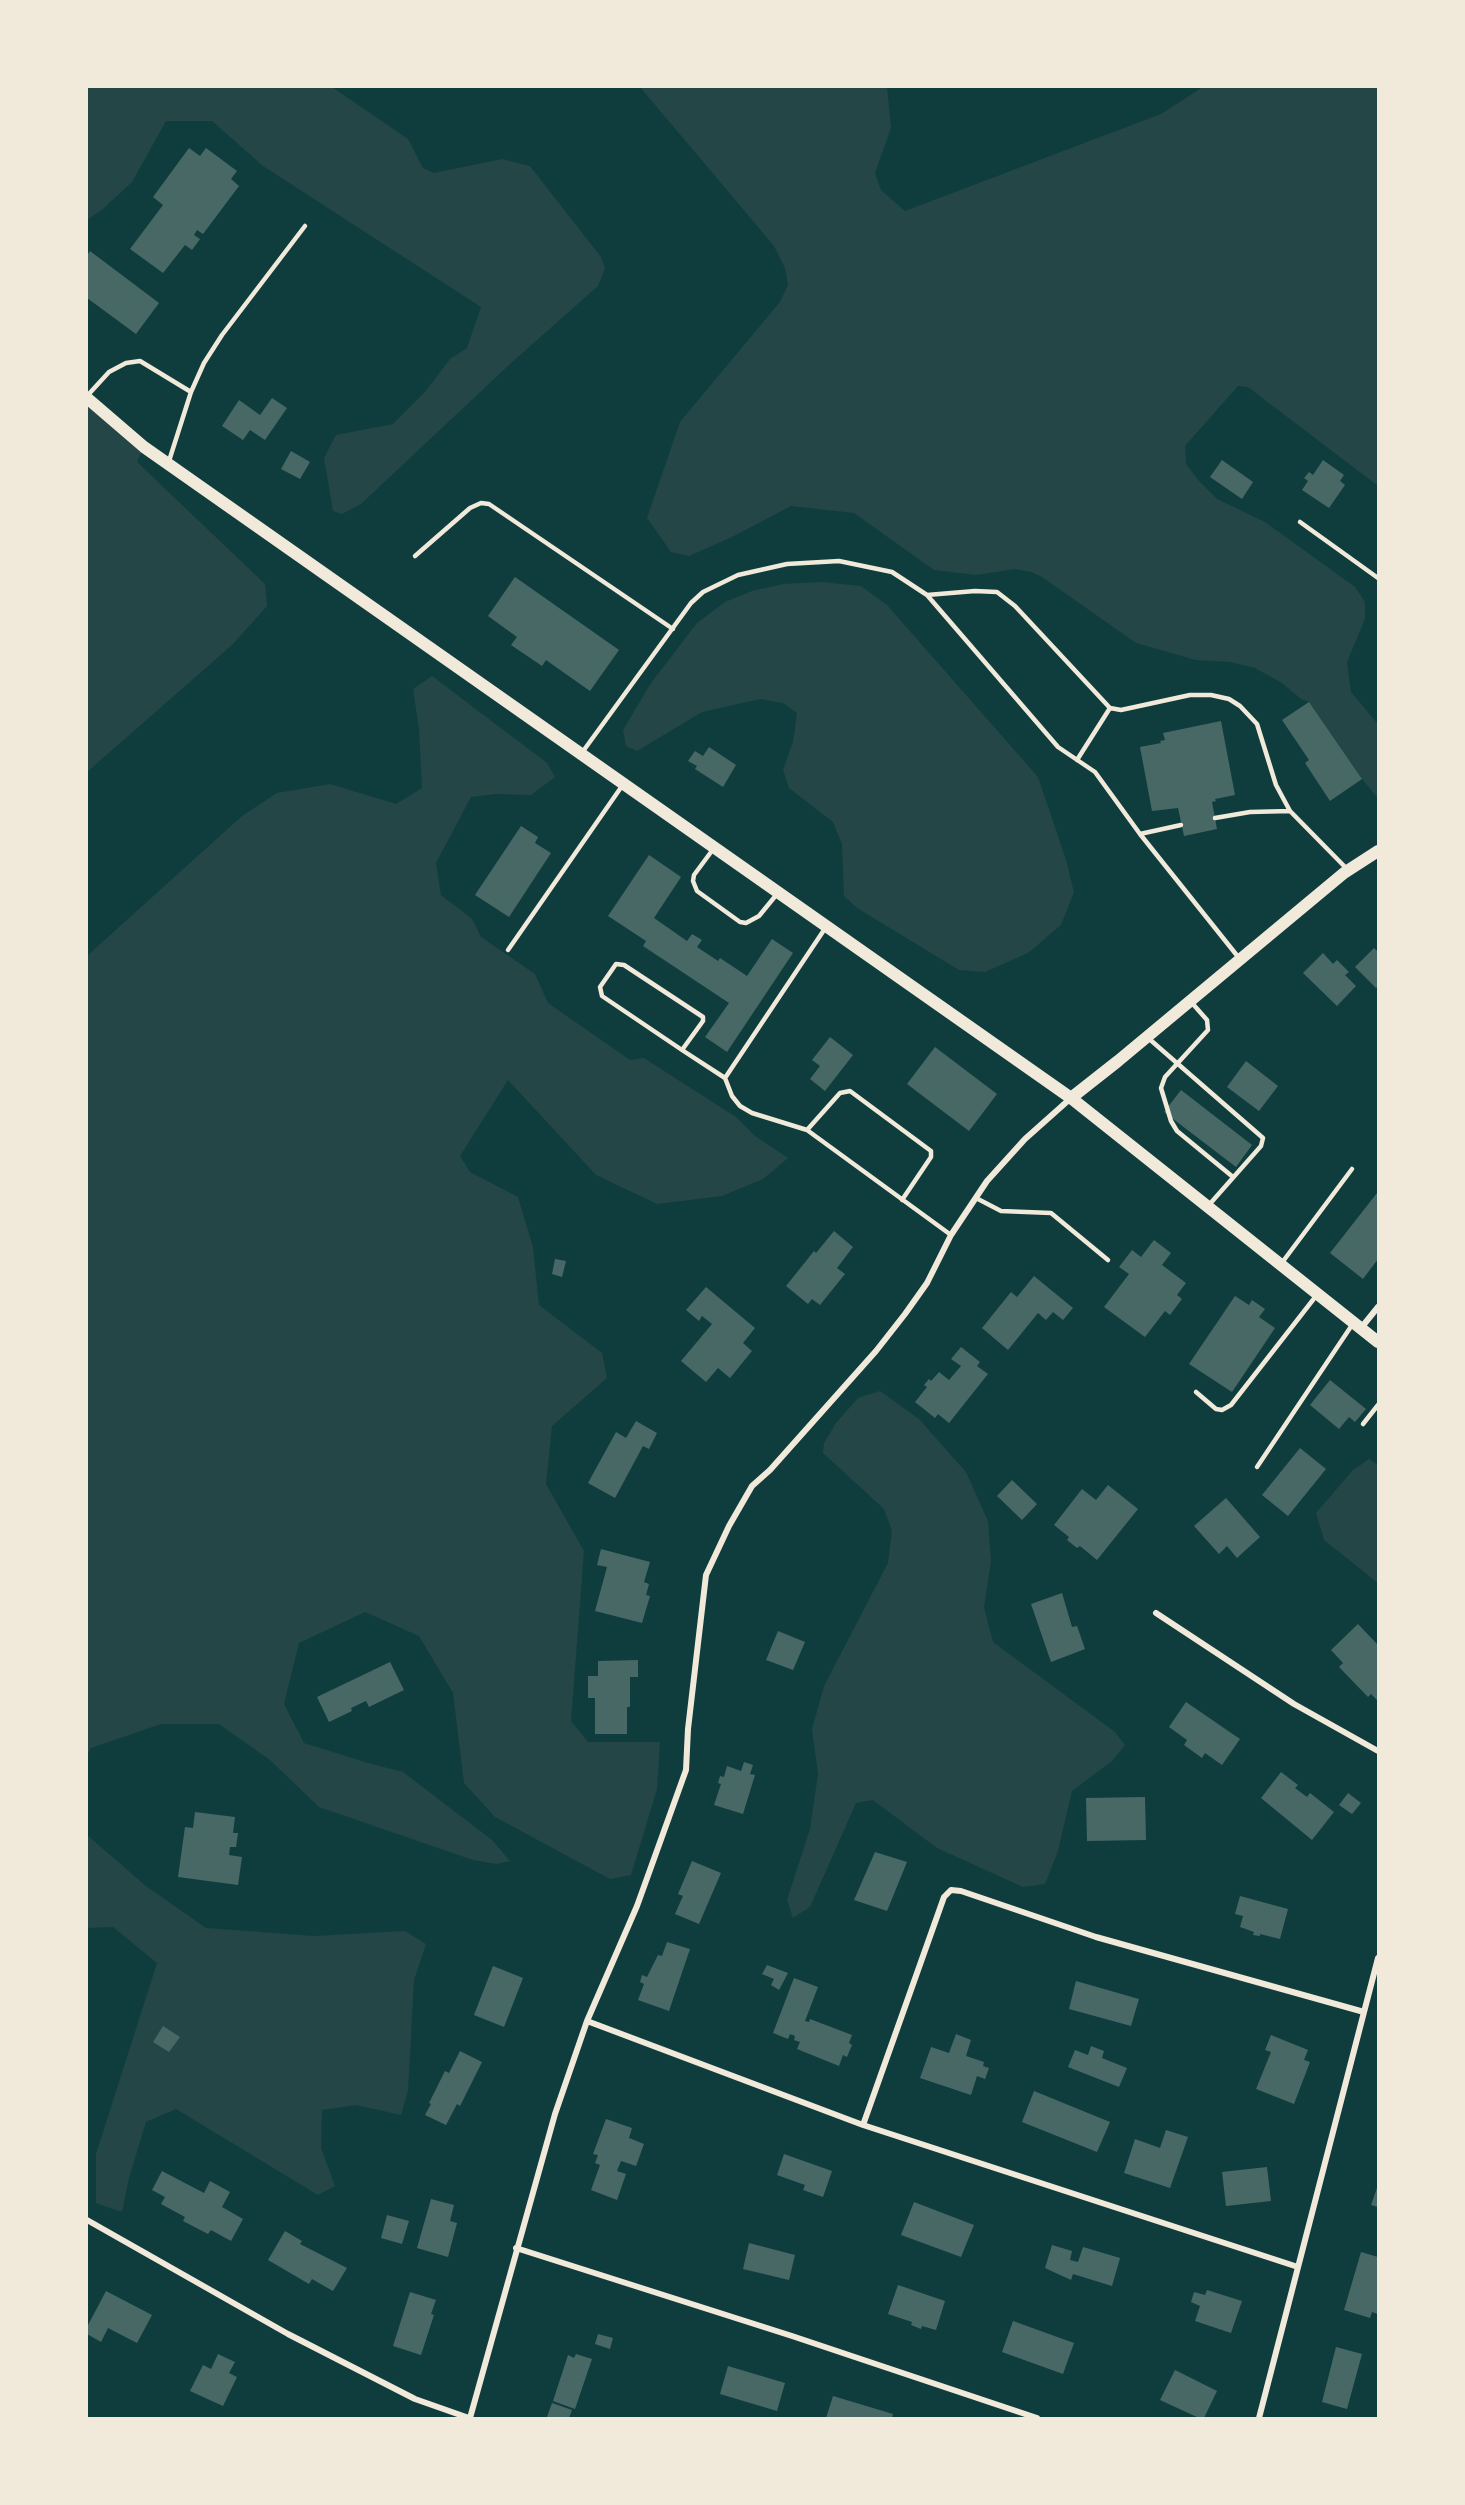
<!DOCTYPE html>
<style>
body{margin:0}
#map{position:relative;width:1465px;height:2505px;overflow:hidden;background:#0f3d3e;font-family:"Fira Sans",sans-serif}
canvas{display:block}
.frame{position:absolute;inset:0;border:88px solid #f1e9da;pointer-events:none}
</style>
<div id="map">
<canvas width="1465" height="2505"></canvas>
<div class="frame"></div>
</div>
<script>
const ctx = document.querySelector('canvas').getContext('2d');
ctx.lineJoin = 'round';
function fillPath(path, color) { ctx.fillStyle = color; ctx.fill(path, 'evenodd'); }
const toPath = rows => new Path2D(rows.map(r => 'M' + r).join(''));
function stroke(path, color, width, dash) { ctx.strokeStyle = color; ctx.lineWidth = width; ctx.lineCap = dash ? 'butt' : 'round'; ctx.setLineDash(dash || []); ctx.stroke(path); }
const green = toPath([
 [87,87,332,87,408,139,423,168,434,173,502,159,530,166,601,257,605,268,598,286,510,364,361,504,342,514,333,511,324,458,336,435,393,424,425,392,450,359,467,348,481,307,263,166,212,121,166,121,132,182,104,208,87,220],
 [640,87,887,87,891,128,875,173,881,190,905,211,1161,114,1203,87,1378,87,1378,486,1248,387,1238,386,1185,446,1186,464,1200,482,1217,499,1265,522,1355,587,1365,602,1365,619,1347,662,1351,692,1378,724,1378,798,1362,779,1309,702,1301,699,1282,683,1255,668,1230,662,1196,660,1136,643,1042,577,1031,572,1015,569,976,575,934,570,854,513,791,506,732,537,689,556,671,552,647,518,680,422,780,302,788,285,785,268,774,246],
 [87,398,144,447,137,462,265,584,267,606,232,645,87,772],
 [822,582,861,586,887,605,1038,777,1066,860,1074,892,1061,925,1028,953,985,972,959,970,857,908,844,896,842,844,833,822,789,788,783,770,793,742,797,713,783,703,760,699,702,712,637,751,626,746,623,730,651,683,697,623,725,602,752,591,783,584],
 [432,676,547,763,555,777,531,795,496,794,471,797,436,863,441,895,472,919,481,937,535,974,548,1003,630,1060,644,1058,736,1117,755,1136,788,1158,763,1179,722,1196,657,1204,596,1175,508,1080,460,1156,470,1172,518,1197,533,1247,539,1305,602,1353,607,1378,552,1426,546,1484,584,1551,571,1721,588,1742,660,1742,657,1789,631,1875,610,1879,495,1817,464,1783,453,1693,419,1636,365,1612,299,1643,284,1704,304,1743,368,1763,403,1772,492,1840,510,1861,496,1864,473,1860,319,1807,270,1760,219,1724,161,1724,91,1748,87,1755,87,956,242,816,277,793,330,784,396,804,422,788,419,729,413,689],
 [880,1391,919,1419,966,1472,988,1521,991,1561,984,1607,993,1642,1115,1732,1125,1745,1112,1761,1072,1791,1058,1851,1045,1884,1023,1887,937,1848,873,1800,856,1803,810,1907,793,1918,787,1900,810,1829,818,1774,812,1729,824,1686,888,1563,892,1531,884,1509,823,1453,824,1443,836,1423,858,1398],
 [1369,1459,1378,1465,1378,1583,1324,1540,1316,1513,1353,1470],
 [87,1835,146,1886,206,1928,314,1936,405,1931,426,1944,414,1980,408,2091,401,2115,356,2105,322,2110,321,2148,335,2186,318,2195,176,2109,146,2122,129,2178,122,2212,96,2203,96,2154,157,1963,113,1927,87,1928]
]);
const building = toPath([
 [189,148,200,156,206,148,237,171,231,179,239,186,203,234,197,230,194,235,200,239,192,250,185,245,163,273,130,249,163,205,153,197],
 [90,251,159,303,136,334,87,298,87,255],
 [272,398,287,408,265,440,250,430,243,440,222,426,239,400,260,415],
 [291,451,310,462,300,479,281,469],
 [1222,460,1253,482,1242,499,1210,477],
 [1323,460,1344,475,1340,481,1345,485,1329,508,1302,490,1308,481,1304,478,1309,472,1313,475],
 [515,577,619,650,590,691,546,660,542,666,511,645,517,637,488,616],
 [1309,702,1362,779,1330,801,1305,763,1309,760,1282,720],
 [1221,721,1235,795,1215,799,1216,801,1212,802,1217,829,1184,836,1178,808,1152,811,1140,747,1161,743,1160,741,1165,740,1163,733],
 [709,747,736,765,723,787,695,769,697,766,688,761,695,751,703,756],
 [521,826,538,837,535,843,551,853,509,917,475,895],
 [649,855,681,877,654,918,687,941,692,934,702,940,697,947,718,961,720,958,747,976,772,939,793,953,727,1052,705,1037,729,1003,643,946,646,941,608,916],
 [1374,948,1378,952,1378,986,1376,988,1355,967],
 [1323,953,1333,964,1337,960,1349,972,1345,975,1356,986,1337,1006,1303,973],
 [830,1037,853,1055,825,1091,810,1079,820,1066,812,1060],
 [935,1047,997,1094,969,1131,907,1084],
 [1246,1061,1278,1086,1259,1111,1227,1087],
 [1181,1090,1252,1145,1236,1167,1164,1112],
 [1377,1193,1378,1259,1363,1279,1330,1253],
 [834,1231,853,1247,837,1268,845,1274,820,1305,812,1299,808,1304,786,1286,814,1251,816,1253],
 [1154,1240,1171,1253,1162,1265,1186,1283,1177,1295,1182,1299,1170,1315,1165,1311,1145,1337,1104,1307,1129,1274,1119,1267,1132,1250,1141,1257],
 [555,1259,566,1261,562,1277,552,1274],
 [1034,1276,1073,1308,1063,1320,1053,1312,1046,1320,1038,1313,1008,1350,982,1328,1011,1292,1017,1297],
 [706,1287,755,1328,743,1343,752,1351,730,1378,718,1368,706,1382,681,1361,712,1324,702,1316,699,1321,686,1310],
 [1235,1296,1249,1305,1252,1300,1265,1309,1259,1317,1275,1328,1232,1392,1189,1364],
 [961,1347,980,1362,977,1366,988,1374,949,1423,938,1414,935,1418,915,1402,927,1387,924,1385,929,1379,931,1381,939,1372,949,1380,961,1366,951,1359],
 [1330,1380,1366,1409,1355,1422,1349,1417,1339,1429,1310,1405],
 [636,1421,657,1433,649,1449,643,1446,615,1498,588,1483,616,1432,626,1438],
 [1300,1448,1326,1469,1288,1516,1262,1495],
 [1012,1480,1037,1504,1022,1520,997,1496],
 [1108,1485,1138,1509,1097,1560,1080,1546,1077,1548,1067,1540,1069,1537,1054,1525,1082,1489,1096,1500],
 [1226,1498,1260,1537,1237,1558,1227,1546,1219,1554,1194,1526],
 [601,1549,650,1562,644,1582,649,1584,646,1595,650,1596,642,1623,595,1611,607,1567,597,1565],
 [1062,1593,1072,1627,1077,1626,1085,1649,1051,1662,1031,1604],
 [1358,1624,1378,1645,1378,1701,1371,1694,1368,1697,1339,1667,1343,1663,1331,1650],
 [778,1631,805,1642,793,1670,766,1660],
 [638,1660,638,1677,630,1677,630,1707,627,1707,627,1734,595,1734,595,1698,588,1698,588,1676,598,1676,598,1661],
 [390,1662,404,1690,369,1707,366,1701,351,1708,352,1711,329,1722,317,1697],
 [1186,1702,1240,1739,1222,1765,1205,1753,1202,1758,1184,1745,1187,1740,1169,1727],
 [744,1762,753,1765,750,1774,755,1775,743,1814,714,1805,721,1784,718,1783,720,1776,724,1777,727,1766,741,1771],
 [1281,1772,1298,1785,1295,1788,1307,1797,1310,1793,1334,1812,1312,1840,1261,1798],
 [1348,1793,1361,1803,1352,1814,1339,1805],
 [1145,1797,1146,1840,1087,1841,1086,1798],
 [195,1812,235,1817,233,1833,238,1833,236,1847,230,1847,229,1855,242,1857,238,1885,178,1877,185,1827,193,1828],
 [875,1852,907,1862,887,1911,854,1900],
 [692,1861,721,1873,699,1924,675,1914,683,1896,678,1894],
 [1240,1896,1288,1909,1280,1939,1260,1934,1260,1936,1253,1935,1254,1932,1240,1927,1243,1916,1235,1914],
 [667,1942,690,1949,669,2011,638,2000,644,1984,640,1982,642,1975,647,1977,658,1955,662,1956],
 [767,1965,788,1973,779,1990,771,1985,774,1979,762,1974],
 [493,1966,523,1978,504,2027,474,2015],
 [794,1978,818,1987,805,2021,809,2022,810,2019,852,2035,849,2043,852,2045,847,2057,843,2055,839,2066,797,2049,800,2042,794,2040,795,2036,790,2034,788,2039,773,2033],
 [1076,1981,1139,1999,1131,2026,1069,2009],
 [163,2026,180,2037,169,2052,153,2042],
 [956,2034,971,2040,966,2056,984,2062,983,2066,989,2068,985,2079,977,2076,971,2095,920,2078,931,2047,949,2053],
 [1271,2035,1308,2050,1304,2060,1310,2062,1294,2104,1256,2089,1271,2052,1265,2050],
 [1091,2046,1104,2051,1102,2058,1127,2068,1119,2087,1068,2067,1075,2050,1088,2055],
 [460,2051,482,2062,460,2106,457,2104,446,2125,425,2115,431,2104,429,2103,445,2071,449,2073],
 [1034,2091,1110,2122,1097,2152,1022,2122],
 [606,2119,632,2128,629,2138,644,2144,636,2166,621,2161,617,2171,626,2174,617,2200,591,2190,600,2165,595,2163,598,2155,593,2154],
 [1166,2130,1188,2137,1170,2188,1124,2173,1135,2139,1160,2148],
 [784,2154,832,2171,823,2197,803,2190,805,2185,777,2175],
 [1267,2167,1271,2201,1226,2206,1222,2172],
 [162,2171,204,2193,210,2181,230,2192,222,2207,243,2219,231,2241,211,2230,208,2234,183,2221,185,2217,161,2204,165,2197,152,2190],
 [1378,2185,1378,2207,1371,2205],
 [431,2199,454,2205,450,2221,457,2223,448,2257,417,2248],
 [914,2202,974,2225,961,2257,901,2235],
 [387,2215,409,2221,402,2244,381,2238],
 [285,2231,302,2241,300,2244,347,2268,333,2291,312,2279,309,2284,268,2260],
 [749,2243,795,2255,789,2280,743,2269],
 [1052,2245,1072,2251,1070,2260,1078,2262,1083,2247,1120,2258,1112,2286,1073,2274,1071,2280,1045,2268],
 [1361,2252,1378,2257,1378,2314,1372,2312,1370,2318,1344,2310],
 [898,2285,945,2301,936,2330,922,2326,921,2329,911,2325,912,2322,888,2314],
 [1207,2290,1242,2301,1231,2333,1195,2321,1200,2306,1191,2302,1194,2292,1205,2295],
 [106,2291,152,2315,137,2343,108,2328,101,2342,87,2334,87,2327],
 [410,2292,436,2300,431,2314,434,2315,421,2355,393,2346],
 [1013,2321,1074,2343,1063,2374,1002,2352],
 [598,2334,613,2338,610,2349,595,2344],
 [1336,2347,1362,2354,1347,2409,1322,2402],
 [218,2354,235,2362,229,2373,237,2377,223,2406,190,2391,203,2365,211,2369],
 [576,2354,592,2359,575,2409,553,2401,568,2355,574,2358],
 [728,2366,785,2383,777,2411,720,2394],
 [1175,2370,1217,2391,1204,2418,1199,2418,1160,2400],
 [833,2396,893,2414,892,2418,826,2418],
 [552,2403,572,2410,569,2418,547,2417]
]);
const service = toPath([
 [87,396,109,372,126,363,140,361,191,392],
 [169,461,191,392,204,363,222,335,305,226],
 [1300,522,1378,578],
 [415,556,470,508,481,503,489,504,673,629],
 [927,595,975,591,997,592,1015,606,1110,708,1121,710,1190,695,1211,695,1229,699,1240,706,1257,724,1276,785,1290,811,1348,870],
 [581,754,691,603,703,592,738,575,787,564,839,561,892,572,927,595,1058,747,1095,772,1140,834,1239,958],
 [1077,760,1110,708],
 [1215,818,1250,812,1290,811],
 [1140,834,1181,825],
 [714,848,694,875,693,881,697,891,740,922,746,923,759,916,777,894],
 [508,950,622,786],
 [1192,1003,1207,1020,1208,1030,1165,1077,1161,1088,1171,1121,1177,1131,1233,1177],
 [1147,1037,1263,1138,1261,1146,1208,1206],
 [682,1050,703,1021,703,1017,624,965,616,964,600,987,602,996,682,1050,725,1078,826,927],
 [725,1078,732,1096,740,1106,752,1113,807,1130,951,1235],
 [807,1130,840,1093,850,1091,931,1151,931,1157,902,1200],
 [976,1198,1001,1211,1051,1213,1108,1260],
 [1281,1264,1352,1169],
 [1196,1392,1216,1409,1222,1410,1231,1405,1316,1296],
 [1363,1424,1378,1405],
 [1257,1467,1352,1325]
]);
const minor = toPath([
 [1361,1328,1378,1307],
 [1156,1613,1294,1704,1378,1751],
 [587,2021,863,2125,1298,2267],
 [863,2125,944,1897,951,1890,961,1891,1096,1937,1364,2012],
 [87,2220,288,2334,415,2399,469,2418],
 [516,2248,792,2336,1037,2418],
 [470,2418,555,2114,587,2021,637,1906,686,1770,688,1729,706,1575,729,1526,752,1486,770,1470,876,1351,905,1314,927,1283,951,1235,987,1181,1025,1139,1071,1098],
 [1259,2418,1378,1958]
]);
const secondary = toPath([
 [87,398,144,447,1071,1098,1378,1342],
 [1071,1098,1118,1061,1344,873,1378,851]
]);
fillPath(green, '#244646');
fillPath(building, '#486865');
stroke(service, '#f1e9da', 4.5);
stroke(minor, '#f1e9da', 6);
stroke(secondary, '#f1e9da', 12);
</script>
